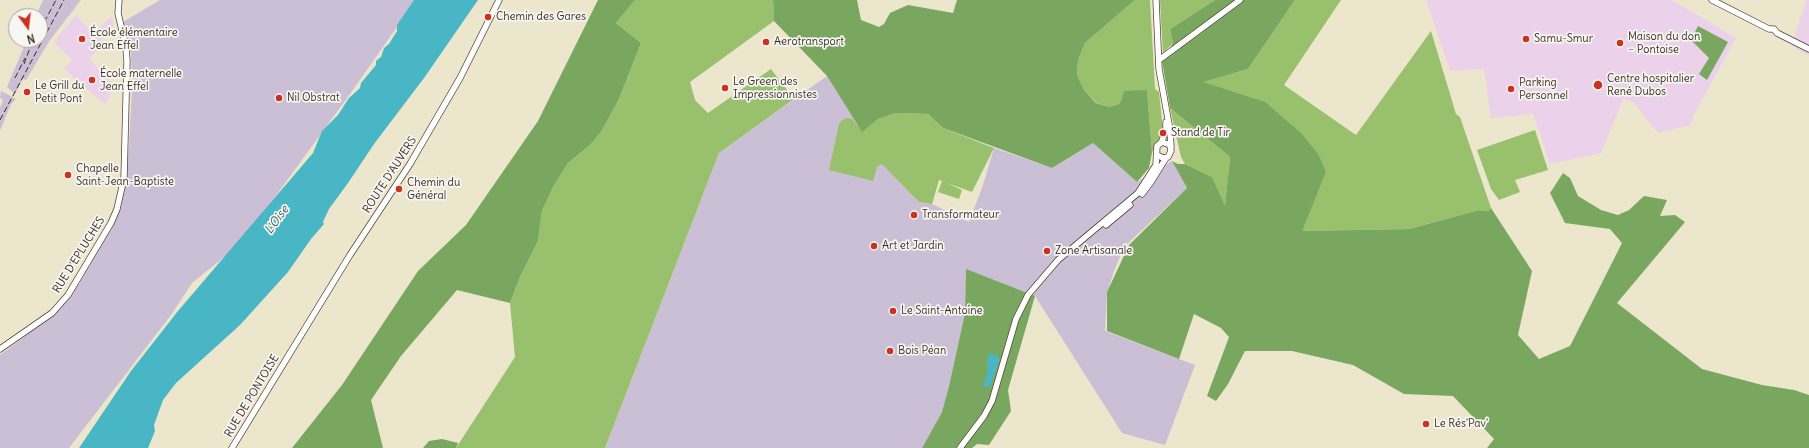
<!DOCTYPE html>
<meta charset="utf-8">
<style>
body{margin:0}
#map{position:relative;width:1809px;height:448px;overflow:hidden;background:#ece6cc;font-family:Delius,sans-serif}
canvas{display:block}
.north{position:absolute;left:8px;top:8px;width:40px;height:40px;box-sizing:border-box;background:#f6f6f2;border:1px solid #aba49d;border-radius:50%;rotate:165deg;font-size:11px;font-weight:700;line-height:16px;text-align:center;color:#3b2a1e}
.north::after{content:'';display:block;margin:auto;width:14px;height:18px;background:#c8321e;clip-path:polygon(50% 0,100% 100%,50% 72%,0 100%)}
</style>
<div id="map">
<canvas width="1809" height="448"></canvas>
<div class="north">N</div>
</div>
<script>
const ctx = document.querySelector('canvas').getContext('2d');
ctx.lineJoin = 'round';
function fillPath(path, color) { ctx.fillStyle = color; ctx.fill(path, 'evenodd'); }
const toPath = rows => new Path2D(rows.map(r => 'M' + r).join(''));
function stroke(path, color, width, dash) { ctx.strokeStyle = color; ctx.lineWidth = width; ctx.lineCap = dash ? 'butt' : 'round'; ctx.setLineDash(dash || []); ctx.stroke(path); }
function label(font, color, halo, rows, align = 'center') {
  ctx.font = font + ' Delius,sans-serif'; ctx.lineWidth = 3.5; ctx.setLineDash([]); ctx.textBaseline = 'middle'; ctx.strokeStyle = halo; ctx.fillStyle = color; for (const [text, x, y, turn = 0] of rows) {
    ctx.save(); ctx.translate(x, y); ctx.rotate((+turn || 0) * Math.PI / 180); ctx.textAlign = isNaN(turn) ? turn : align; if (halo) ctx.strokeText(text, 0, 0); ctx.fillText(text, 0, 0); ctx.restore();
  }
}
const built = toPath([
 [1426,0,1672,0,1736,38,1693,116,1691,125,1658,133,1634,103,1623,99,1601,153,1550,164,1533,114,1491,118,1484,69,1450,71],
 [1806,0,1809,0,1809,56,1792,46],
 [76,15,93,33,112,16,114,26,100,40,104,44,89,58,114,87,105,104,64,69,72,60,54,42]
]);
const industrial = toPath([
 [43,0,81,0,50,40,26,80,23,79,15,94,7,87,27,40,40,40,40,16,36,16],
 [160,0,416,0,350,94,275,197,233,250,192,283,171,315,69,448,0,448,0,355,23,338,59,306,79,284,110,228,124,188,129,146,132,88,131,54,123,22],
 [827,76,882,163,919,202,932,204,969,222,983,185,994,148,1052,168,1093,143,1137,182,1172,161,1187,188,1124,247,1114,271,1107,293,1105,331,1195,365,1165,445,1122,433,1035,296,966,270,965,313,949,386,942,412,922,448,605,448,719,153],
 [1,91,16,99,11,104,0,131,0,108,3,100,0,98]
]);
const green = toPath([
 [635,0,773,0,774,21,690,82,695,100,708,113,771,69,794,99,719,153,605,448,456,448,515,357,510,303,520,277,538,241,542,211,553,187,568,163,590,145,601,132,619,99,641,43,616,23],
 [1135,0,1150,0,1155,89,1159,92,1163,132,1152,152,1147,90,1122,99,1119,104,1109,107,1097,103,1084,90,1077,75,1078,60,1085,43],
 [1160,0,1215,0,1170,29,1173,43,1163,53],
 [1295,0,1341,0,1284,85,1356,135,1431,31,1456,114,1460,117,1491,208,1488,211,1479,210,1409,229,1301,231,1326,172,1202,82,1248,69],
 [1170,108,1230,157,1225,208,1212,177,1185,164,1181,157],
 [896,113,928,114,943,128,994,148,972,192,947,183,962,190,959,199,938,192,942,181,939,180,932,204,919,202,882,164,877,167,873,181,829,170,839,124,842,120,847,118,852,119,862,131,878,119],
 [1535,130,1548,170,1515,180,1520,192,1499,200,1491,189,1477,150]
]);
const forest = toPath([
 [598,0,635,0,616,23,641,43,619,99,601,132,590,145,568,163,553,187,542,211,538,241,520,277,510,303,457,290,401,356,371,400,383,448,292,448,342,385,418,271,466,225,538,121],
 [773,0,857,0,861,20,879,27,884,24,890,13,908,5,953,13,957,0,1135,0,1085,43,1078,60,1077,75,1084,90,1096,103,1109,107,1119,104,1122,99,1124,91,1147,90,1152,152,1149,168,1137,182,1093,143,1052,168,943,128,928,114,896,113,878,119,862,132,827,76,774,21],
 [1215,0,1295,0,1248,69,1203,82,1265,102,1301,133,1318,154,1326,172,1302,231,1409,229,1479,210,1488,211,1491,208,1532,271,1518,335,1539,359,1570,346,1622,243,1610,229,1565,223,1550,193,1563,173,1570,178,1578,196,1601,210,1618,215,1629,210,1644,196,1667,200,1660,216,1675,215,1685,222,1617,303,1702,369,1762,385,1794,390,1809,395,1809,448,1487,448,1494,439,1453,396,1404,394,1353,365,1292,351,1245,351,1228,384,1216,401,1207,396,1229,337,1221,328,1194,314,1179,359,1107,331,1107,292,1129,245,1187,188,1172,161,1178,164,1185,164,1212,177,1225,206,1230,157,1170,108,1162,61,1173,43,1170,29],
 [1698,26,1728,42,1707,80,1699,74,1709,58,1691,40],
 [966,269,1035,296,1008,390,1011,411,989,445,977,444,972,448,922,448,942,412,949,386,965,313],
 [442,439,458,443,456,448,423,448,429,441]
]);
const water = toPath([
 [414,0,478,0,424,78,374,144,348,183,329,209,323,222,324,224,311,239,288,272,240,325,176,383,163,400,154,425,155,431,148,448,79,448,131,371,178,311,313,153,322,131,338,115,349,98,360,88,361,83,376,65,376,61,381,57,384,48,389,44,397,31,397,25],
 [990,354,998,355,999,361,990,387,982,387,987,376,988,355]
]);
const secondary = toPath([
 [1156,0,1159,69,1170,130,1171,147],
 [1712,0,1769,29,1774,29,1777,33,1809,49],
 [1159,60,1240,0],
 [1161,143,1166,131,1166,122],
 [1142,194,1151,182,1166,158],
 [1106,225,1130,205],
 [0,349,52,313,68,295,111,223,117,209,124,178,127,61,126,48,118,13,119,0],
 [232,448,350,255,410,164,460,78,499,0],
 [960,448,984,416,992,401,1016,319,1028,295,1058,260,1138,193,1156,165,1157,146,1162,142,1170,145,1171,151,1168,157,1163,158,1157,155]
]);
const rail = toPath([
 [40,30,56,0],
 [24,64,33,40],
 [15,78,25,58],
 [0,120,64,0]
]);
const markers = [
 [488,17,4,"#c8321e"],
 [82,39,4,"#c8321e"],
 [1526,39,4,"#c8321e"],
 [766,42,4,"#c8321e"],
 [1620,43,4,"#c8321e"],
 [92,80,4,"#c8321e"],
 [1598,85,5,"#c8321e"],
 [725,88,4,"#c8321e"],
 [1511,89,4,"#c8321e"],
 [27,92,4,"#c8321e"],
 [279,98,4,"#c8321e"],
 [1163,133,4,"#c8321e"],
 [68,175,4,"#c8321e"],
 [399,189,4,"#c8321e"],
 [914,215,4,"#c8321e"],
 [874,246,4,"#c8321e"],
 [1047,251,4,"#c8321e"],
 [893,311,4,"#c8321e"],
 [890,351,4,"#c8321e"],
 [1426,424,4,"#c8321e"]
];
const poiNames = [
 ["Chemin des Gares",496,17],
 ["École élémentaire",90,33],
 ["Jean Effel",90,46],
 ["Maison du don",1628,37],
 ["– Pontoise",1628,50],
 ["Samu-Smur",1534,39],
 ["Aerotransport",774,42],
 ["École maternelle",100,74],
 ["Jean Effel",100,87],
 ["Centre hospitalier",1607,79],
 ["René Dubos",1607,92],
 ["Le Green des",733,82],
 ["Impressionnistes",733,95],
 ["Parking",1519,83],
 ["Personnel",1519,96],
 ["Le Grill du",35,86],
 ["Petit Pont",35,99],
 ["Nil Obstrat",287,98],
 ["Stand de Tir",1171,133],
 ["Chapelle",76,169],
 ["Saint-Jean-Baptiste",76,182],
 ["Chemin du",407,183],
 ["Général",407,196],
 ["Transformateur",922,215],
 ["Art et Jardin",882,246],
 ["Zone Artisanale",1055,251],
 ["Le Saint-Antoine",901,311],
 ["Bois Péan",898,351],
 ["Le Rés'Pav'",1434,424]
];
const streetNames = [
 ["ROUTE D'AUVERS",390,175,-57],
 ["RUE D'EPLUCHES",79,255,-58],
 ["RUE DE PONTOISE",252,396,-59]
];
const waterNames = [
 ["L'Oise",277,220,-54]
];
fillPath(built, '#ecd1ea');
fillPath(industrial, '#cbbfd5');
fillPath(green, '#99c16d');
fillPath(forest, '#7aa760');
fillPath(water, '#49b6c5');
stroke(secondary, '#564638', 7);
stroke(secondary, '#fff', 5.5);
stroke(rail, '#3b2a1e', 1, [6, 3]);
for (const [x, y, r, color] of markers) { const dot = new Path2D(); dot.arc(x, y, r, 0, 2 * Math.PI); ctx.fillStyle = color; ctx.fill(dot); stroke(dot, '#f6f6f2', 1.5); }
label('11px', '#3b2a1e', '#f6f6f2', poiNames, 'left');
label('11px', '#3b2a1e', '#f6f6f2', streetNames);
label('italic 12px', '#405b58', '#f6f6f2', waterNames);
</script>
